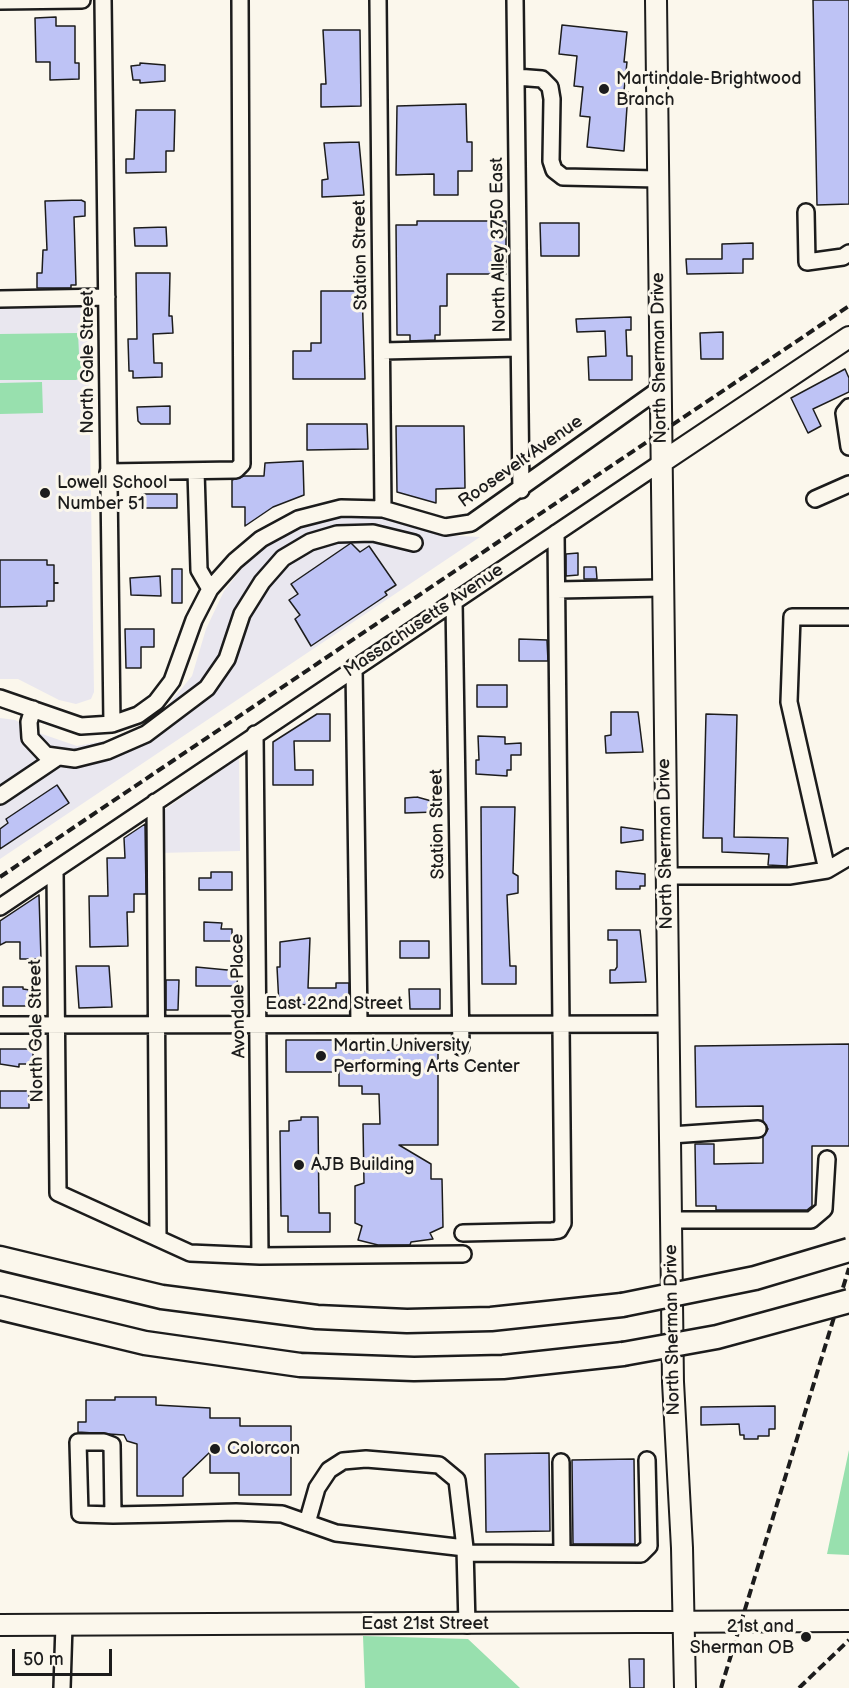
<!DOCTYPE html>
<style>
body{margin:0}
#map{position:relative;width:849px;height:1688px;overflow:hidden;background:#fbf7ec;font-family:"Balsamiq Sans",sans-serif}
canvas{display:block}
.scale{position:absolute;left:12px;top:1649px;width:100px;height:27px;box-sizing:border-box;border:3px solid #1c1c1c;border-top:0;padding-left:8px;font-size:18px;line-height:21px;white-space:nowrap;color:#1c1c1c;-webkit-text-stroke:4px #fbf7ec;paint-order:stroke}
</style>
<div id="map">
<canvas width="849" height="1688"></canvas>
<div class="scale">50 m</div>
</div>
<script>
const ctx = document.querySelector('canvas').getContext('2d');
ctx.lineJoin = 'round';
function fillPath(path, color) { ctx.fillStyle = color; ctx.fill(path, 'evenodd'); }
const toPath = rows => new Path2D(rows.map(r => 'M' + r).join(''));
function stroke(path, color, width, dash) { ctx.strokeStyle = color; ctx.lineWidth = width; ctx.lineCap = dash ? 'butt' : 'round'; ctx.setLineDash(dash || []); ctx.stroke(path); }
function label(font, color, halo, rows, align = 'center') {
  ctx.font = font + ' "Balsamiq Sans",sans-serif'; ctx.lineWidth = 6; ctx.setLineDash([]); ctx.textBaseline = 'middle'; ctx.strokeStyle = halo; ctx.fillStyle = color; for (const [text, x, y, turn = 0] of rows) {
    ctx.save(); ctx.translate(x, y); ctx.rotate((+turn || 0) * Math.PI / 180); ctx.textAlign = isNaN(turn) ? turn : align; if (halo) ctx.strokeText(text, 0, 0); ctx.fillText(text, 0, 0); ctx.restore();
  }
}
const built = toPath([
 [88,305,94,692,91,699,76,704,59,700,18,679,0,679,0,307],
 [368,515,408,521,440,535,480,537,0,859,0,718,15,720,42,734,77,746,119,738,157,718,192,676,206,629,224,591,254,553,294,531,334,517],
 [239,758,240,851,159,853,158,814]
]);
const green = toPath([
 [78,333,79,354,87,367,87,373,83,377,76,380,0,380,0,334],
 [42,382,43,413,0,414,0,383],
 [849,1450,849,1555,827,1554],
 [363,1636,468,1639,520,1688,365,1688]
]);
const building = toPath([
 [813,0,849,0,849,204,817,205,813,0],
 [56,17,56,26,75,26,75,63,79,63,79,79,50,80,50,62,36,62,35,18,56,17],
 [562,25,627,32,624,62,627,62,624,91,628,92,624,151,587,147,590,117,580,116,583,87,574,86,577,56,559,54,562,25],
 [323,30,360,30,361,106,321,107,321,84,326,84,323,30],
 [140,63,165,65,165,81,140,83,140,80,133,80,131,66,140,65,140,63],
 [466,104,467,142,472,142,472,171,458,171,458,195,434,195,434,174,396,175,397,106,466,104],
 [136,110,175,110,174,151,166,151,166,172,126,173,126,159,134,159,136,110],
 [359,142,364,195,322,197,322,180,328,179,324,143,359,142],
 [81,200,85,202,85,216,74,217,76,285,71,285,71,288,37,288,37,273,42,273,43,250,47,250,45,201,81,200],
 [417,221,506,221,506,274,447,274,447,306,440,306,440,335,435,335,435,340,410,341,410,335,397,335,396,225,417,225,417,221],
 [540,223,579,223,579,256,541,256,540,223],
 [166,227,167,246,135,246,134,228,166,227],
 [753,243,753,259,743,259,743,273,687,274,686,259,722,259,722,244,753,243],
 [136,273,170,273,169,316,172,316,173,333,153,334,154,363,162,363,162,377,133,378,133,371,129,371,128,339,137,339,136,273],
 [321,291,362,291,365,379,293,379,293,351,311,351,311,343,321,343,321,291],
 [631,317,631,330,626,330,627,356,632,356,632,380,589,380,588,357,606,356,605,331,577,332,576,319,631,317],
 [723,332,723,359,701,359,700,333,723,332],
 [845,369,849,378,849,392,813,409,821,426,808,433,791,398,845,369],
 [170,406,170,424,141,424,138,421,137,407,170,406],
 [307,424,367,424,368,449,307,450,307,424],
 [396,426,464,426,465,488,436,489,436,503,397,492,396,426],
 [303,461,304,495,273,507,245,526,245,507,232,507,232,480,244,476,264,476,265,463,303,461],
 [142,494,177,494,177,508,138,508,137,497,142,497,142,494],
 [351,543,360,552,369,546,396,585,385,592,387,595,311,646,295,619,300,615,289,600,298,594,291,584,351,543],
 [578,553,578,575,566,576,566,554,578,553],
 [0,560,47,560,47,565,54,565,54,601,47,601,47,606,0,607,0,560],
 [584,567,596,567,597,579,584,579,584,567],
 [172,569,182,569,182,603,172,603,172,569],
 [160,576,161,596,131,595,130,578,160,576],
 [125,629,154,629,154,647,141,647,141,668,126,668,125,629],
 [519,639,547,640,548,661,519,661,519,639],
 [477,685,507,685,507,707,477,707,477,685],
 [611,712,638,712,643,752,606,753,605,736,611,735,611,712],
 [317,714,330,714,330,741,294,741,295,770,313,770,313,785,273,785,273,742,317,714],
 [706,714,737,715,734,837,788,838,787,866,768,865,769,854,722,852,722,838,703,838,706,714],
 [478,736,505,737,505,744,521,743,521,755,511,755,511,770,507,770,507,776,476,774,476,760,479,760,478,736],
 [57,785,69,803,0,849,0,829,8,823,6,819,57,785],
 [417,797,435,802,435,812,405,813,405,798,417,797],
 [481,807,515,807,513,873,518,876,518,893,507,895,510,966,516,966,516,984,482,984,481,807],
 [145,824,146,894,134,894,134,912,127,912,128,946,90,947,89,896,108,896,107,858,125,858,124,838,145,824],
 [621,827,643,830,643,840,621,843,621,827],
 [616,871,645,874,645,886,640,886,640,889,616,889,616,871],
 [211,872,232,872,232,890,199,890,199,878,211,878,211,872],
 [39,895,41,959,20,959,20,942,6,942,0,945,0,921,39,895],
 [204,922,222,923,221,929,232,929,232,941,204,941,204,922],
 [608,930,640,930,646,982,610,983,610,970,615,970,617,967,617,940,608,940,608,930],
 [310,938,308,988,336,988,336,983,349,983,349,1004,279,1005,277,967,280,967,280,942,310,938],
 [400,941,429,941,429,958,400,958,400,941],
 [76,966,109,966,112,1007,79,1008,76,966],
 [196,967,238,971,237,986,196,986,196,967],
 [166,980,179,980,178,1010,166,1010,166,980],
 [3,987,23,987,23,989,36,991,36,1006,3,1006,3,987],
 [409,989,440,989,440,1009,410,1009,409,989],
 [286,1040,356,1040,356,1051,397,1050,397,1045,429,1044,429,1051,438,1051,438,1145,399,1145,431,1164,431,1179,442,1179,443,1227,430,1233,433,1239,411,1242,410,1245,378,1245,358,1240,362,1226,355,1223,355,1186,364,1183,363,1124,380,1124,379,1094,362,1094,362,1086,339,1086,339,1072,286,1072,286,1040],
 [849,1044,849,1146,812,1146,812,1206,807,1210,716,1210,716,1206,696,1206,695,1144,714,1144,714,1164,763,1163,763,1137,768,1129,763,1121,763,1106,696,1107,695,1046,849,1044],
 [0,1049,33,1049,33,1064,19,1064,19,1067,0,1064,0,1049],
 [0,1091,29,1091,29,1108,0,1108,0,1091],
 [301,1117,318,1117,319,1213,330,1213,330,1232,288,1232,288,1216,281,1216,280,1131,289,1131,289,1121,301,1120,301,1117],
 [115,1397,156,1397,156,1405,210,1408,210,1418,240,1418,240,1426,291,1426,291,1495,239,1495,239,1473,210,1473,210,1452,183,1478,183,1496,137,1496,137,1444,127,1441,124,1435,78,1432,78,1422,86,1422,86,1400,115,1400,115,1397],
 [775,1406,775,1429,769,1429,769,1436,758,1436,758,1439,744,1439,744,1435,740,1435,739,1424,701,1425,701,1407,775,1406],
 [549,1453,550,1531,486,1532,485,1454,549,1453],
 [634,1459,635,1544,573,1544,572,1460,634,1459],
 [629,1659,644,1659,644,1688,630,1688,629,1659]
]);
const path = toPath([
 [54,583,59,583]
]);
const minor = toPath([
 [103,0,112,724],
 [378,0,383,509],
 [515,0,521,490],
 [0,1,82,0],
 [516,77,542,79,550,87,552,99,551,161,554,170,563,177,658,179],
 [806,212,807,262,843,257,849,253],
 [0,299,107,297],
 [382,351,519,348],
 [849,407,844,413,849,447],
 [196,471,199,570,210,589],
 [108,472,236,470,242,464,240,0],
 [815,499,849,484],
 [557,590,663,588],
 [454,601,461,1047],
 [354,667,359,1023],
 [0,698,81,726,112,724,138,715,156,702,172,681,194,620,210,589,235,561,261,539,298,519,341,508,383,509,445,527,471,523,661,388],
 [33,709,29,722,30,738,46,755,75,759,107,751,146,734,207,688,227,659,242,614,262,582,283,558,310,542,337,534,373,533,414,543],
 [255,734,260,1256],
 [0,796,58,757],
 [155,802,158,1238],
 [55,870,58,1193,190,1253,260,1256,463,1254],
 [827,870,789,702,792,617,849,617],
 [667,876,789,876,827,870,849,857],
 [0,907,662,462],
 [0,1025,668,1024],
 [671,1135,758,1129],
 [672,1220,811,1220,824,1209,827,1159],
 [463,1233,552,1231,559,1230,563,1223,556,533],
 [561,1462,562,1553],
 [113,1515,112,1445,104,1442,78,1442,80,1514,113,1515,164,1514,236,1512,282,1514,336,1533,465,1548],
 [307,1523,317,1488,329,1470,343,1461,366,1459,439,1465,457,1480,465,1548,467,1625],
 [465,1553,641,1554,649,1546,647,1460],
 [62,1688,64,1625]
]);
const major = toPath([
 [656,0,673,1382,682,1548,685,1688],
 [662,462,849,337],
 [0,1625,849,1621]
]);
const highway = toPath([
 [0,1258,162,1297,317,1317,407,1321,491,1319,622,1305],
 [0,1308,145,1343,300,1365,414,1369,503,1367,623,1354]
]);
const rail = toPath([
 [0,877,849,306],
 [721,1688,849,1268],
 [799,1688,849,1640]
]);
const highwayBridge = toPath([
 [622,1305,755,1278,849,1250],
 [623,1354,717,1337,849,1301]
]);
const markers = [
 [604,89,6,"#1c1c1c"],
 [45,493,6,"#1c1c1c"],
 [321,1056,6,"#1c1c1c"],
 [299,1165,6,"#1c1c1c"],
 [215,1449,6,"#1c1c1c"],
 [806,1637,6,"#1c1c1c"]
];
const poiNames = [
 ["Martindale-Brightwood",616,79],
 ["Branch",616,100],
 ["Lowell School",57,483],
 ["Number 51",57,504],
 ["Martin University",333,1046],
 ["Performing Arts Center",333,1067],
 ["AJB Building",311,1165],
 ["Colorcon",227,1449],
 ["21st and",794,1627,"right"],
 ["Sherman OB",794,1648,"right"]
];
const streetNames = [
 ["North Alley 3750 East",499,245,-91],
 ["Station Street",361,255,-91],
 ["North Sherman Drive",660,358,-91],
 ["North Gale Street",88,362,-90],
 ["Roosevelt Avenue",521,462,-35],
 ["Massachusetts Avenue",424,621,-34],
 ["Station Street",438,824,-91],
 ["North Sherman Drive",666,844,-91],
 ["Avondale Place",239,996,-91],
 ["East 22nd Street",334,1004],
 ["North Gale Street",37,1031,-91],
 ["North Sherman Drive",673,1330,-91],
 ["East 21st Street",425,1624]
];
fillPath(built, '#e9e7ef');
fillPath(green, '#98e0ae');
fillPath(building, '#bec3f5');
stroke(building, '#1c1c1c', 1.5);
stroke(minor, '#1c1c1c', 20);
stroke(major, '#1c1c1c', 24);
stroke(highway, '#1c1c1c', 27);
stroke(path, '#1c1c1c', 2, [4.5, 4.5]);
stroke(minor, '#fbf7ec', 15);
stroke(major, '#fbf7ec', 20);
stroke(highway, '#fbf7ec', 22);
stroke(rail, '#1c1c1c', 4, [9, 4.5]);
stroke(highwayBridge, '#1c1c1c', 27, []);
stroke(highwayBridge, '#fbf7ec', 22);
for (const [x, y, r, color] of markers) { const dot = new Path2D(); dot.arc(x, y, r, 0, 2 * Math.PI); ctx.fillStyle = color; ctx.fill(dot); stroke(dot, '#fbf7ec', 2); }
label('18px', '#1c1c1c', '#fbf7ec', poiNames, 'left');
label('18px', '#1c1c1c', '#fbf7ec', streetNames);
</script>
